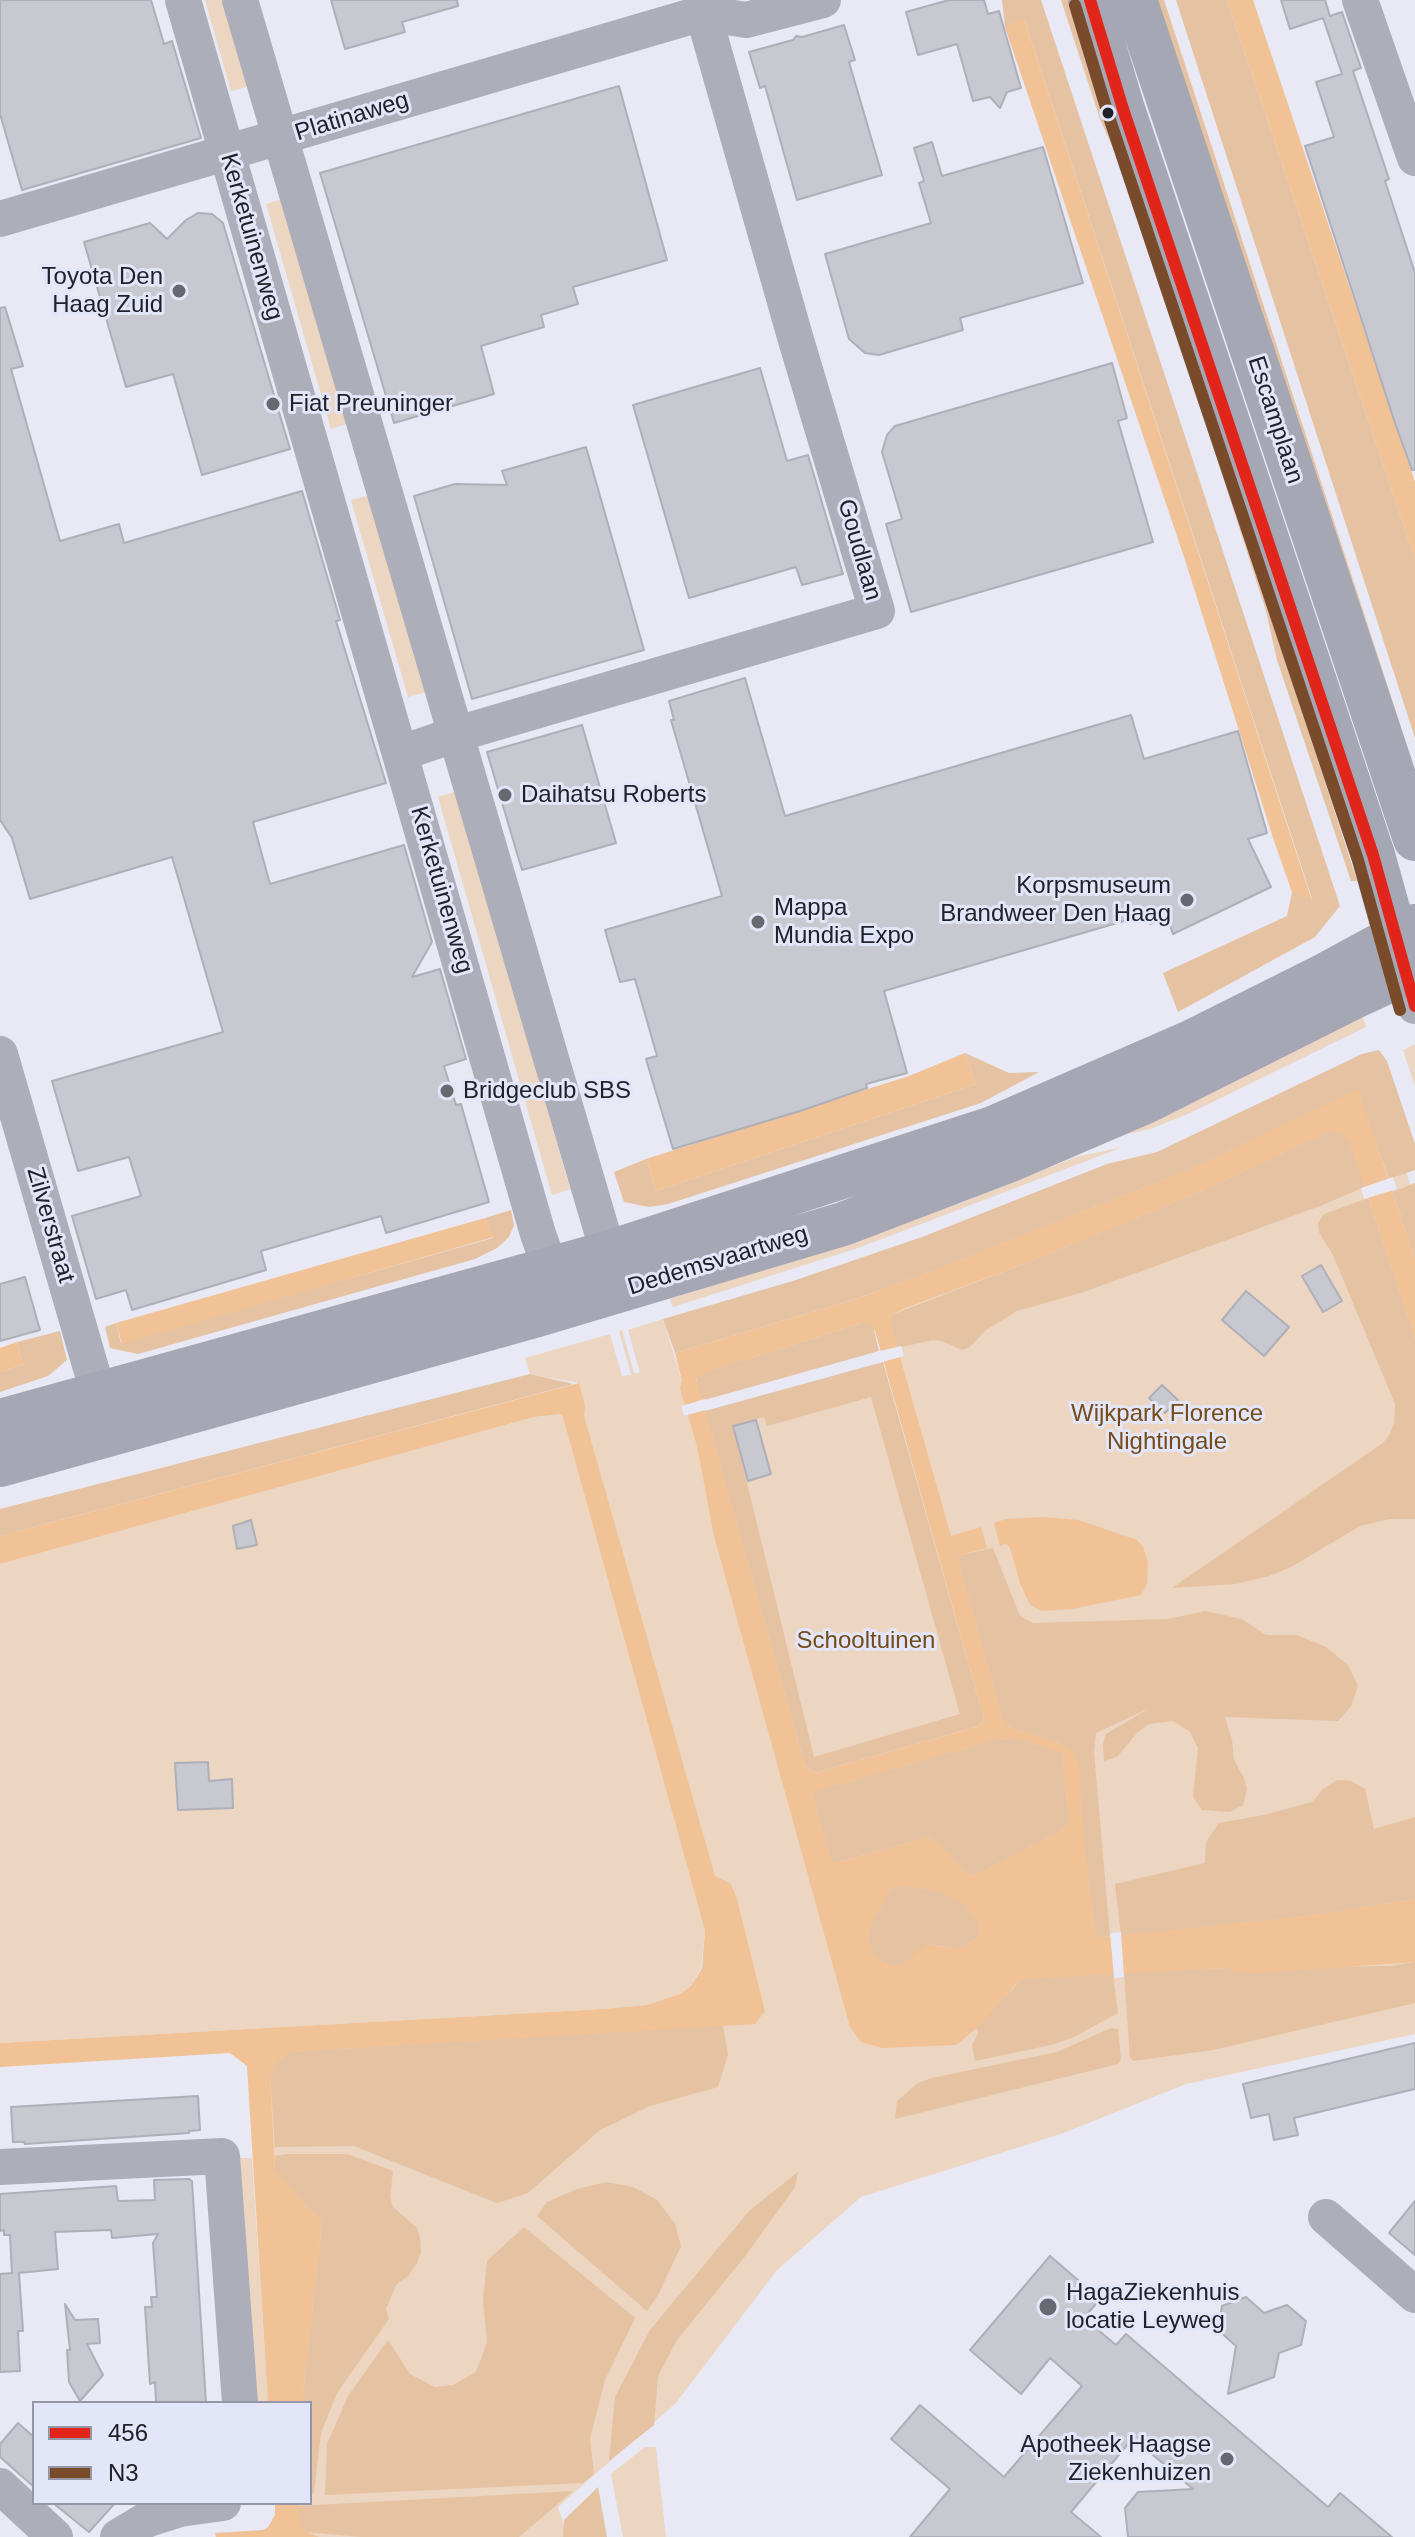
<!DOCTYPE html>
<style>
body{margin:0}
#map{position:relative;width:1415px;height:2537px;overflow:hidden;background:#e8e9f4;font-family:Arial,sans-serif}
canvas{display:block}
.legend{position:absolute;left:32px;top:2401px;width:280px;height:104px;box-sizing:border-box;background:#e3e5f9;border:2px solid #9597a6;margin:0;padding:10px 14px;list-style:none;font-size:24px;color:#212229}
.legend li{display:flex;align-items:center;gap:16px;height:40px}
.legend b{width:40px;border:2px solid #9597a6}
</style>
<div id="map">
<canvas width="1415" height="2537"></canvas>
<ul class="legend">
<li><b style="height:10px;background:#e1251b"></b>456</li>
<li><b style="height:10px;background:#7a4b2a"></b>N3</li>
</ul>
</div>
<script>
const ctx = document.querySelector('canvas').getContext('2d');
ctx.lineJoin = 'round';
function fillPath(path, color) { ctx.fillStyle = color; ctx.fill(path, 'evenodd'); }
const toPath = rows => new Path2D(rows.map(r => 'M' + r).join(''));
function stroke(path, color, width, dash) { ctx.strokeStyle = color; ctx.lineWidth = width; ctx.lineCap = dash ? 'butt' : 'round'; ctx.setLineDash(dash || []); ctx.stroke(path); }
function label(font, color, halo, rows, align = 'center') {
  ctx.font = font + ' Arial,sans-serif'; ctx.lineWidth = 6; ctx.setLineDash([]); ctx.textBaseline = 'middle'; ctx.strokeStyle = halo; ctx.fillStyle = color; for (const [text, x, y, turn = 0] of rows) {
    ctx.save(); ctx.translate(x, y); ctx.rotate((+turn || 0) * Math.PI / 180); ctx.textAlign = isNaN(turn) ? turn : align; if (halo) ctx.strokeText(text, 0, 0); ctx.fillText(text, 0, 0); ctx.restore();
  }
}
const green = toPath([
 [205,0,230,0,254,85,231,91],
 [285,198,349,423,331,429,266,204],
 [370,495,427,692,408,697,351,500],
 [457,791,570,1189,552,1195,438,797],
 [1361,1011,1366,1027,1188,1114,1150,1129,1118,1136],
 [1415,1044,1415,1086,1403,1050],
 [1374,1064,1415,1201,1415,2034,1186,2084,1061,2134,861,2197,777,2270,676,2403,558,2507,568,2537,291,2537,289,2503,310,2503,310,2403,283,2403,260,2040,655,2017,697,1994,717,1947,566,1389,579,1383,530,1374,525,1358,610,1334,622,1376,631,1375,619,1331,622,1330,634,1373,640,1373,628,1330,663,1319,804,1777,988,1727,869,1273],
 [1123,1147,858,1248,673,1307,670,1299,841,1245,963,1202,1076,1157],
 [884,1367,984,1719,805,1765,706,1416],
 [562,1414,705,1931,701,1968,691,1986,680,1994,647,2005,603,2009,0,2043,0,1564,534,1417],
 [240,2158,252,2158,268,2403,250,2403,234,2159],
 [645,2447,656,2447,666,2537,623,2537,611,2474]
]);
const forest = toPath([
 [1002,0,1041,0,1340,906,1315,937,1178,1012,1163,973,1287,916,1292,892,1312,899,1025,21,1019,20,1005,27],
 [1061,0,1074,0,1357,881,1351,881,1277,660,1266,611,1211,440,1120,164,1100,119],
 [1149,0,1164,0,1415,770],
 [1176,0,1227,0,1415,559,1415,738],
 [1379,1050,1387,1061,1415,1144,1415,1170,1389,1179,1357,1090,1190,1169,950,1264,859,1298,675,1353,663,1319,793,1281,922,1237,1107,1164,1157,1152,1362,1054],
 [965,1053,1009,1073,1039,1072,981,1103,668,1204,649,1207,624,1202,614,1172,646,1159,656,1191,976,1084],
 [1331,1131,1341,1133,1350,1143,1365,1187,1320,1206,1084,1292,1017,1311,986,1330,970,1347,962,1350,942,1341,933,1340,897,1348,891,1326,891,1315,1032,1261,1202,1191],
 [1415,1183,1415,1259,1393,1192],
 [1368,1198,1415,1338,1415,1519,1389,1519,1360,1526,1291,1567,1269,1576,1236,1584,1172,1588,1383,1443,1390,1434,1394,1423,1395,1404,1333,1255,1319,1232,1318,1223,1324,1214],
 [511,1210,514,1225,509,1237,497,1248,475,1259,138,1354,110,1348,105,1327,116,1323,121,1343,493,1238,485,1218],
 [862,1323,869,1323,873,1326,879,1351,701,1401,696,1383,697,1375],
 [60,1331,67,1360,48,1376,0,1392,0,1372,23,1365,17,1342],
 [883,1362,984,1719,979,1726,814,1773,805,1765,705,1411],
 [871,1397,960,1714,814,1757,733,1426,764,1417,767,1426],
 [530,1374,574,1384,0,1536,0,1509],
 [993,1548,1020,1616,1033,1623,1168,1619,1205,1611,1242,1619,1266,1635,1297,1635,1326,1647,1348,1665,1358,1686,1351,1706,1338,1721,1225,1717,1232,1740,1234,1760,1244,1778,1247,1789,1243,1805,1230,1812,1202,1810,1193,1797,1198,1748,1190,1732,1173,1721,1149,1724,1137,1733,1117,1757,1104,1761,1103,1744,1106,1734,1150,1708,1096,1733,1094,1752,1110,1936,1096,1938,1085,1852,1061,1743,1014,1729,1006,1724,1002,1717,957,1556],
 [1014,1738,1062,1753,1069,1820,1066,1828,975,1875,966,1873,939,1843,928,1837,835,1863,831,1860,813,1797,816,1791,998,1739],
 [1337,1780,1351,1781,1365,1789,1374,1829,1415,1817,1415,1899,1314,1915,1121,1936,1115,1884,1205,1863,1206,1842,1219,1823,1264,1815,1312,1802,1323,1789],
 [902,1886,939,1891,966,1905,980,1926,977,1939,957,1949,929,1944,902,1965,889,1965,879,1960,872,1952,868,1940,871,1923,892,1888],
 [1415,1962,1415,2003,1213,2050,1133,2061,1130,2057,1124,1973,1226,1968,1390,1966],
 [1113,1974,1118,2013,1074,2037,1051,2045,975,2061,972,2045,978,2033,976,2027,1020,1981,1031,1978],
 [723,2025,728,2055,718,2087,650,2106,600,2130,528,2193,497,2203,354,2146,275,2147,270,2075,278,2060,290,2052],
 [1111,2028,1118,2029,1121,2060,1118,2064,895,2119,897,2101,918,2083,932,2078,1057,2052],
 [287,2154,347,2154,393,2171,390,2197,393,2207,417,2228,420,2238,421,2252,417,2263,408,2276,396,2285,386,2309,389,2319,337,2393,321,2433,314,2492,310,2497,310,2403,302,2403,322,2223,275,2170,275,2156],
 [798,2172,795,2187,746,2255,677,2340,658,2376,654,2425,609,2461,615,2397,650,2330,750,2210],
 [606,2182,633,2187,657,2200,675,2224,681,2246,658,2295,647,2311,537,2216,547,2202,577,2189],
 [524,2227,635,2318,605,2380,590,2438,594,2474,583,2483,325,2495,327,2444,348,2396,388,2340,410,2374,435,2387,453,2385,476,2372,487,2342,483,2300,487,2261],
 [598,2487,607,2537,563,2537,564,2520],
 [573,2491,519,2537,361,2537,305,2532,299,2521,298,2506]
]);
const water = toPath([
 [1227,0,1253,0,1415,482,1415,559],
 [1019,19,1025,21,1312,901,1292,892,1274,841,1184,557,1005,27],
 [965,1053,976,1084,656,1191,646,1159,909,1076],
 [1358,1089,1415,1259,1415,1338,1350,1143,1341,1133,1331,1131,1202,1191,1032,1261,905,1308,891,1315,891,1326,951,1536,981,1527,987,1548,957,1556,1002,1717,1006,1724,1014,1729,1061,1743,1074,1753,1079,1763,1085,1852,1096,1938,1314,1915,1415,1899,1415,1962,1261,1973,1240,1973,1225,1968,1026,1979,1015,1985,977,2028,956,2045,882,2048,861,2042,850,2027,714,1536,697,1446,680,1388,682,1381,675,1353,859,1298,950,1264,1190,1169],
 [862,1323,869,1323,875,1331,984,1719,979,1726,814,1773,805,1765,696,1379,701,1374],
 [1014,1738,1062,1753,1069,1820,1066,1828,975,1875,966,1873,939,1843,928,1837,836,1863,831,1860,813,1797,816,1791,998,1739],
 [902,1886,939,1891,966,1906,980,1926,977,1939,957,1949,926,1944,902,1965,889,1965,879,1960,872,1952,868,1940,871,1923,892,1888],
 [485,1218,494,1237,122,1344,116,1323],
 [17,1342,23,1365,0,1372,0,1348],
 [579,1383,585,1406,584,1416,715,1876,731,1884,737,1899,765,2011,755,2024,290,2052,278,2060,270,2076,275,2170,322,2223,302,2403,268,2403,247,2066,230,2053,0,2067,0,2043,603,2009,647,2005,680,1994,691,1986,702,1968,705,1931,562,1414,534,1417,0,1564,0,1536],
 [1042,1517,1079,1520,1137,1540,1143,1547,1148,1563,1147,1584,1141,1595,1072,1609,1042,1611,1035,1608,1029,1603,1020,1583,1010,1548,1006,1544,1000,1546,994,1523,1006,1519],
 [275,2503,298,2503,299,2521,305,2531,319,2537,216,2537,215,2533,263,2530,268,2527,275,2515]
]);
const pier = toPath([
 [1393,1177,1397,1189,1364,1199,1361,1188],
 [901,1346,904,1356,879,1363,876,1352],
 [705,1399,709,1409,684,1416,681,1406],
 [1121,1932,1124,1977,1114,1978,1110,1933]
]);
const building = toPath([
 [0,0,151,0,164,44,172,41,201,138,22,190,0,114,0,0],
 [331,0,457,0,458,6,402,22,405,32,345,49,331,0],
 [949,0,984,0,988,14,999,11,1021,88,1007,92,1000,108,990,97,973,101,957,44,918,55,906,12,949,0],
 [1281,0,1325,0,1330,16,1342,12,1361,68,1353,71,1389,179,1385,181,1415,273,1415,470,1412,470,1395,423,1305,146,1334,137,1316,82,1342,74,1323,18,1290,29,1281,0],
 [844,25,855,60,849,62,882,175,797,200,765,86,760,88,749,52,793,40,796,36,802,37,844,25],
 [619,86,667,260,573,287,578,304,541,315,544,327,481,346,494,394,394,423,320,173,619,86],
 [932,142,942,176,1043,147,1083,283,960,318,963,330,879,355,865,353,849,339,825,254,931,223,919,183,924,181,914,148,932,142],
 [198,213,212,214,223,223,225,230,290,449,202,475,173,374,126,387,84,242,150,223,167,239,186,220,198,213],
 [5,307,23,366,11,369,60,541,119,524,124,543,302,491,340,620,336,621,386,783,253,822,270,884,404,845,432,942,412,977,440,969,466,1059,444,1066,456,1105,461,1104,489,1202,386,1233,381,1216,261,1251,266,1270,132,1310,126,1290,96,1299,72,1216,141,1196,129,1157,78,1171,52,1081,223,1032,172,857,30,899,12,838,0,820,0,308,5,307],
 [1112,363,1127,418,1118,421,1153,542,911,612,886,524,902,519,882,452,887,435,895,426,1112,363],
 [760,368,787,461,808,455,843,574,802,585,796,567,689,598,633,405,760,368],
 [586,447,644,650,472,699,414,496,455,484,507,485,502,471,586,447],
 [745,678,785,816,1131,715,1144,759,1238,731,1267,833,1248,839,1271,887,1173,934,1167,917,1150,924,1148,914,884,991,907,1073,866,1084,867,1088,800,1111,673,1149,646,1059,657,1056,635,979,620,982,605,930,722,896,671,720,674,720,669,701,745,678],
 [582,725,616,843,522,870,487,752,582,725],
 [1321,1265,1342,1301,1323,1312,1302,1276,1321,1265],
 [25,1277,40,1330,0,1341,0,1284,25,1277],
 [1246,1291,1289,1327,1264,1356,1222,1320,1246,1291],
 [1162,1385,1178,1400,1165,1413,1149,1398,1162,1385],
 [756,1420,771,1474,748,1481,733,1426,756,1420],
 [251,1520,257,1545,237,1549,233,1526,251,1520],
 [208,1762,209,1781,232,1779,233,1808,178,1810,175,1763,208,1762],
 [1415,2043,1415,2089,1294,2118,1298,2135,1274,2140,1269,2114,1251,2118,1243,2084,1415,2043],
 [198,2096,200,2130,189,2131,189,2133,25,2144,24,2142,13,2142,11,2107,198,2096],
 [189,2179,192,2181,206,2403,156,2403,155,2382,150,2384,145,2307,152,2307,151,2297,157,2297,153,2243,158,2234,112,2238,111,2230,55,2232,58,2269,19,2273,23,2331,18,2331,20,2371,0,2372,0,2274,12,2273,10,2235,4,2235,4,2230,0,2231,0,2194,116,2186,118,2201,155,2200,154,2180,189,2179],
 [1415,2201,1415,2255,1389,2233,1415,2201],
 [1050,2256,1100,2299,1084,2318,1116,2345,1126,2334,1328,2507,1340,2493,1392,2537,1128,2537,1125,2508,1138,2492,1193,2489,1133,2438,1071,2512,1101,2537,910,2537,950,2489,891,2439,920,2405,1004,2477,1082,2386,1050,2358,1021,2394,970,2350,1050,2256],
 [1246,2297,1264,2313,1287,2305,1306,2321,1301,2345,1279,2353,1274,2377,1228,2394,1236,2346,1218,2330,1222,2306,1246,2297],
 [65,2304,75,2320,98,2319,100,2343,87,2344,103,2375,80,2401,69,2382,67,2350,70,2350,65,2304],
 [18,2423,34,2437,34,2487,0,2457,0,2444,18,2423],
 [53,2503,115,2503,89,2532,53,2503]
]);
const minor = toPath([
 [183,0,538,1234,559,1293],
 [240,0,615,1276],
 [1360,0,1415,158],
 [0,219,703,13,746,20,823,0],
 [401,753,457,734,877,611,796,340,703,13],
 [1406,973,1415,1006],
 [0,1054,99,1396],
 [0,2167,222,2156,240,2403],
 [1326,2217,1415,2295],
 [0,2486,55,2537],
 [118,2537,148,2519,180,2509,223,2503]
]);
const major = toPath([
 [1090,0,1123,109,1373,855,1403,963],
 [1135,0,1415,839],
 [0,1421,607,1253,993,1128,1191,1042,1321,977,1415,926],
 [0,1465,534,1316,843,1224,1008,1161,1145,1102,1354,997,1415,969]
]);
const bus1 = toPath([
 [1090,0,1123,109,1373,855,1415,1006]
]);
const bus2 = toPath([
 [1075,5,1108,114,1358,860,1400,1010]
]);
const markers = [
 [1108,113,7,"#212229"],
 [179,291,8,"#676870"],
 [273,404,8,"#676870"],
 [505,795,8,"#676870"],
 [1187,900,8,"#676870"],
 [758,922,8,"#676870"],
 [447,1091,8,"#676870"],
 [1048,2307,10,"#676870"],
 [1227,2459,8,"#676870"]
];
const streetNames = [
 ["Platinaweg",352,117,-17],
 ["Kerketuinenweg",251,237,74],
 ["Escamplaan",1275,420,72],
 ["Goudlaan",859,550,74],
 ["Kerketuinenweg",441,890,74],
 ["Zilverstraat",50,1225,74],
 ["Dedemsvaartweg",718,1261,-17]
];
const poiNames = [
 ["Toyota Den",163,277,"right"],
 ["Haag Zuid",163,305,"right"],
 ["Fiat Preuninger",289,404],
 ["Daihatsu Roberts",521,795],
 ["Korpsmuseum",1171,886,"right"],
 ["Brandweer Den Haag",1171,914,"right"],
 ["Mappa",774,908],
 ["Mundia Expo",774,936],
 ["Bridgeclub SBS",463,1091],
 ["HagaZiekenhuis",1066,2293],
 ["locatie Leyweg",1066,2321],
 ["Apotheek Haagse",1211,2445,"right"],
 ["Ziekenhuizen",1211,2473,"right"]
];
const parkNames = [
 ["Wijkpark Florence",1167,1414],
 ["Nightingale",1167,1442],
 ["Schooltuinen",866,1641]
];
fillPath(green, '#ecd5c1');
fillPath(forest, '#e5c2a2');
fillPath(water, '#f0c296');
fillPath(pier, '#e8e9f4');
fillPath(building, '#c7c8d0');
stroke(building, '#aeafb8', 2);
stroke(minor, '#acaeba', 36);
stroke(major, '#a6a7b4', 44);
stroke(bus1, '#e1251b', 12);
stroke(bus2, '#7a4b2a', 12);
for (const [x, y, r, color] of markers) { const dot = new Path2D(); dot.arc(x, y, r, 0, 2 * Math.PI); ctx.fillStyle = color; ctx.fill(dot); stroke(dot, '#e3e5f9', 3); }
label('24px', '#212229', '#e3e5f9', streetNames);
label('24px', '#212229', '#e3e5f9', poiNames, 'left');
label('24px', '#754b18', '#e3e5f9', parkNames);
</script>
